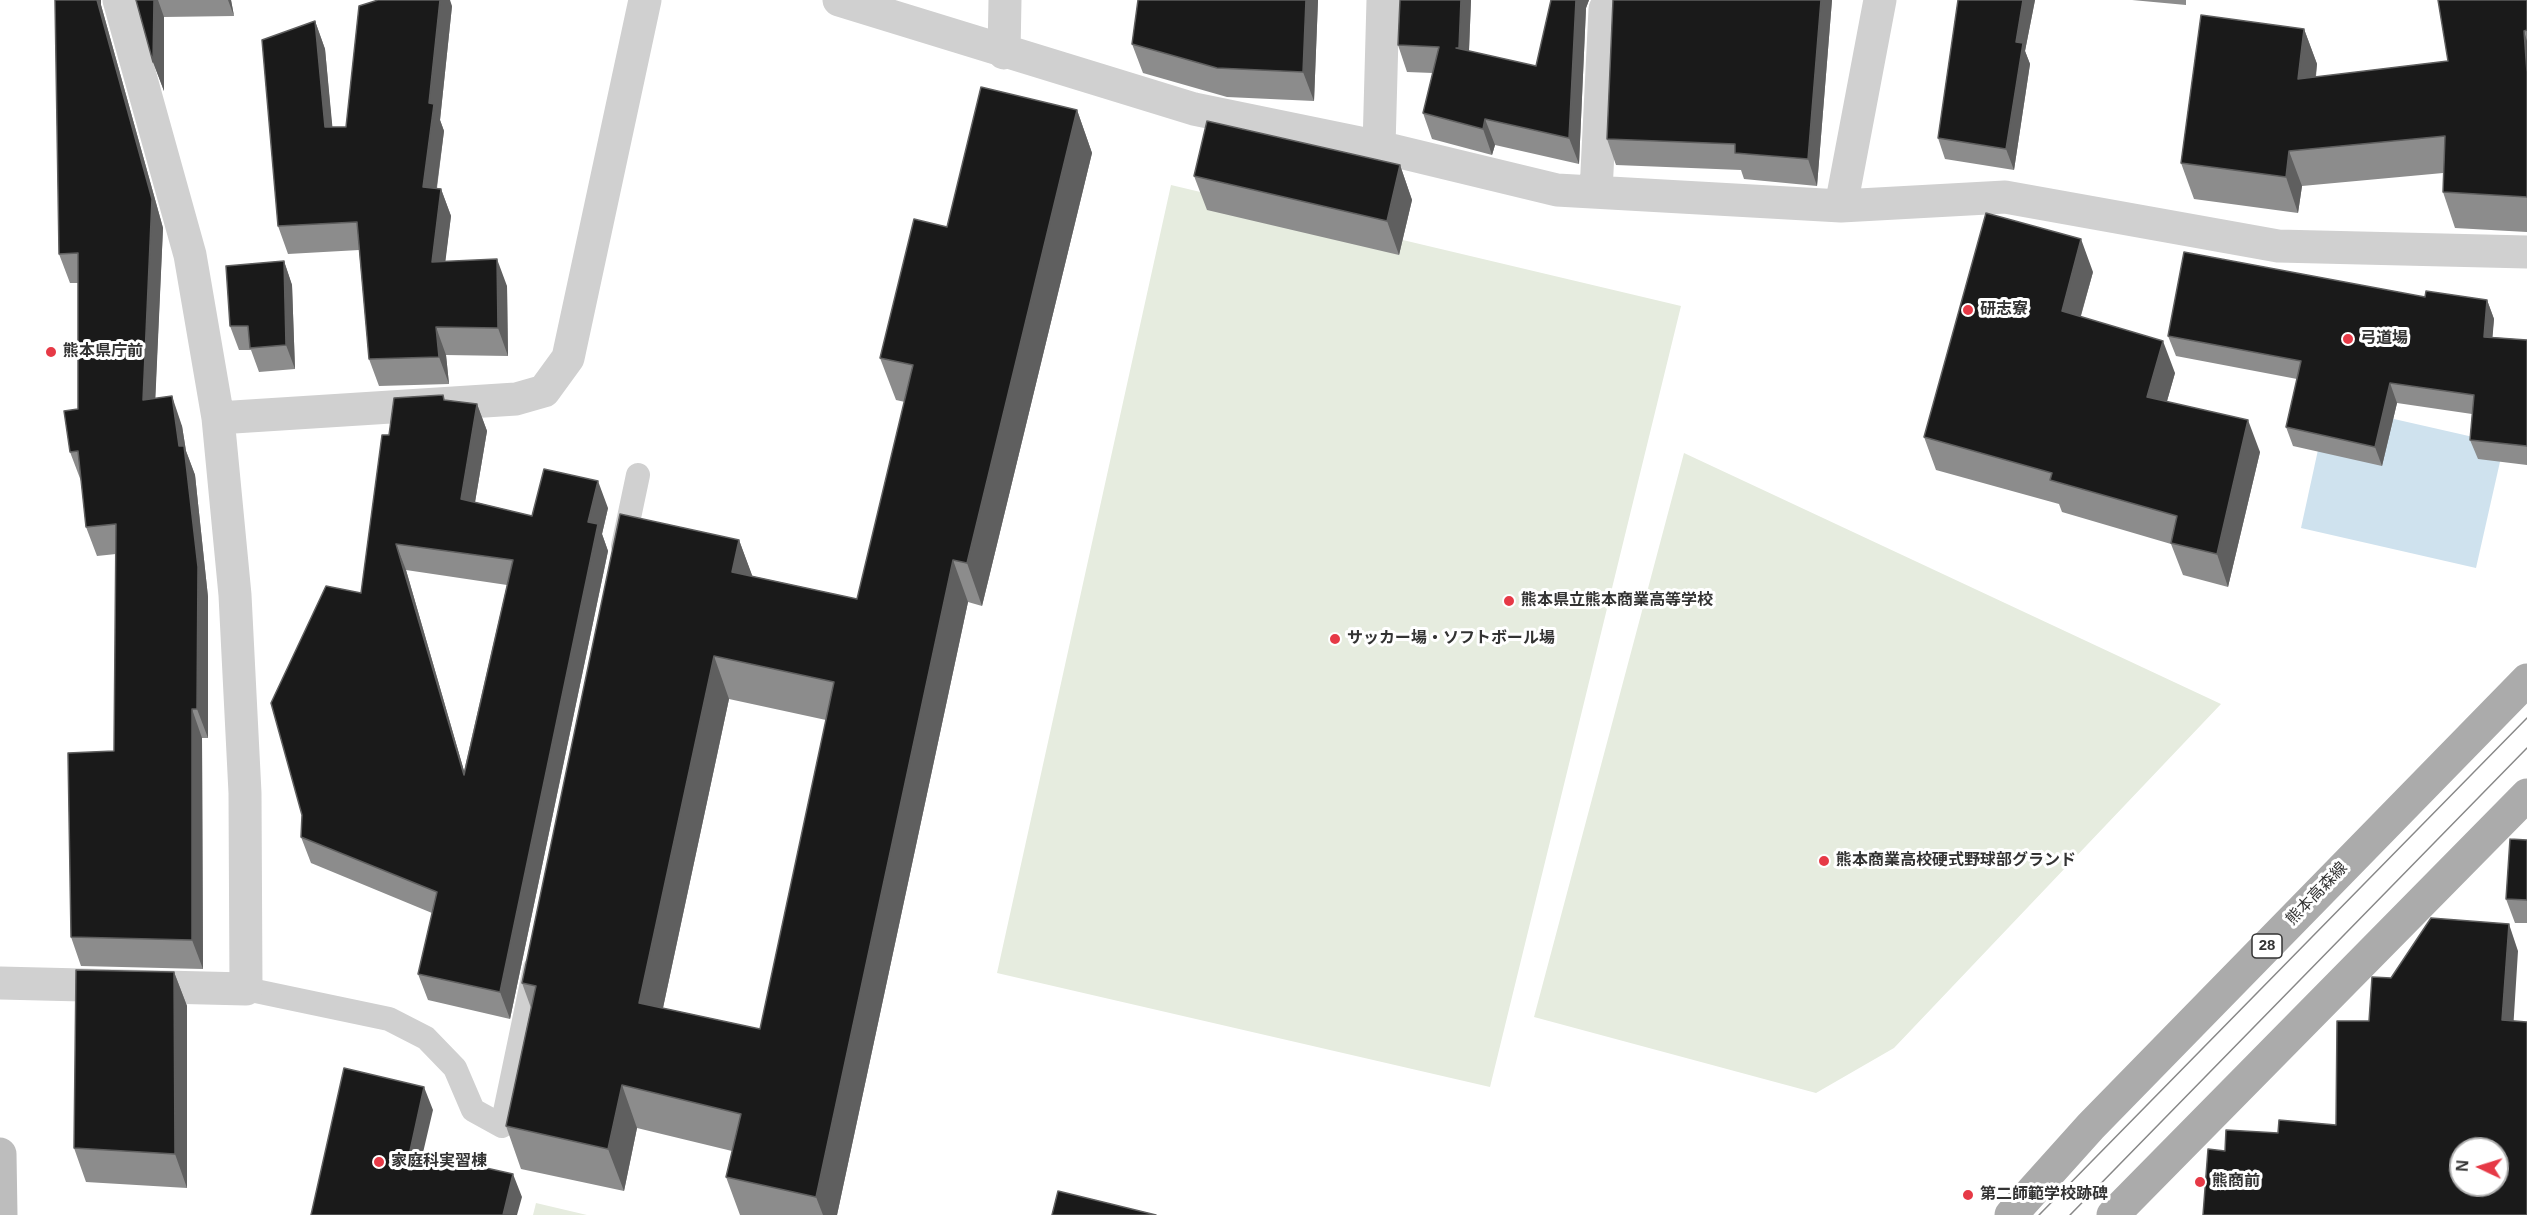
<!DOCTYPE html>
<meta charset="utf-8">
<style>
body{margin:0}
#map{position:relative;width:2527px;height:1215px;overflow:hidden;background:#fff;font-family:Arial,sans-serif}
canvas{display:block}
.north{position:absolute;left:2449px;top:1137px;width:60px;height:60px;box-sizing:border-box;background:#fff;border:2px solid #adadad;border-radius:50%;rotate:274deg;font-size:16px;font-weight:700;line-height:24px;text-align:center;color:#333}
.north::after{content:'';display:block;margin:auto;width:21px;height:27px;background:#e63946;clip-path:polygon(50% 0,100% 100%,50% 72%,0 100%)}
</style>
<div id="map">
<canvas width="2527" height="1215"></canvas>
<div class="north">N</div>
</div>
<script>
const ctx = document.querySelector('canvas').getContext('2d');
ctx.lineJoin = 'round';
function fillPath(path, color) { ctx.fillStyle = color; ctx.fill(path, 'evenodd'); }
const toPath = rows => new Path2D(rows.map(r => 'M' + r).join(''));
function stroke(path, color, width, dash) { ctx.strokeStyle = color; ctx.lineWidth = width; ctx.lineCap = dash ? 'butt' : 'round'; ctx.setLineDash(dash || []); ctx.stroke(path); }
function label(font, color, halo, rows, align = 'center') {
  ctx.font = font + ' Arial,"Noto Sans JP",sans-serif'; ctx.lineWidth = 6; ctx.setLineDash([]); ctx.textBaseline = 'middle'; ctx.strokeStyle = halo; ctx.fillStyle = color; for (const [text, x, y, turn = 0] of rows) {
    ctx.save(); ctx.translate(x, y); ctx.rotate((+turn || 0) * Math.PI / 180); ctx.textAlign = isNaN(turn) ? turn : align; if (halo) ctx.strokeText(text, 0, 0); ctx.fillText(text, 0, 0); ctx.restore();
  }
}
const green = toPath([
 [1171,185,1681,306,1490,1087,997,973],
 [1684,453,2221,704,1894,1048,1816,1093,1534,1017],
 [536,1203,587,1215,533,1215]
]);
const water = toPath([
 [2328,404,2504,444,2476,568,2301,528]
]);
const lane = toPath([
 [623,546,638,475],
 [246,989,389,1019,426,1038,455,1068,473,1110,502,1126,535,968]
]);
const street = toPath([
 [839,0,1194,109,1379,147,1557,190,1841,206,2005,197,2278,246,2527,252],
 [1004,53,1005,0],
 [1379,147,1383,0],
 [1596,192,1605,9],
 [1841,206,1880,0],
 [218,418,516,399,544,391,568,358,645,0],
 [0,983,246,989,245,793,235,595,218,418,190,255,119,0]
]);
const secondary = toPath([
 [0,1154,1,1215]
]);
const primary = toPath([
 [2011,1215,2091,1126,2527,680],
 [2113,1215,2527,795]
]);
const tram = toPath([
 [2039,1215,2527,718],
 [2070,1215,2527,748]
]);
const wall = toPath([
 [55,0,101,0,101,5,163,228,155,399,182,426,186,451,195,475,208,597,208,738,202,738,203,969,81,966,71,937,114,751,116,554,97,556,86,527,81,481,70,452,78,409,78,283,70,283,59,254],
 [136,0,231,0,234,16,164,17,164,91,153,62],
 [1318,0,1314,101,1227,97,1143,73,1132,44],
 [1471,0,1469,51,1536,66,1551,0,1589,0,1586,8,1579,164,1495,145,1492,155,1432,139,1423,113,1433,73,1407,72,1398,45],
 [1613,0,1832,0,1817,186,1744,179,1741,170,1616,165,1607,139],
 [1958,0,2035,0,2025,51,2030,64,2014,170,1945,159,1938,138],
 [2132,0,2186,0,2186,5],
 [2527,0,2527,232,2455,228,2443,192,2443,173,2302,186,2298,213,2194,199,2181,163,2304,29,2317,64,2316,77,2448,61],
 [452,6,440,120,444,131,437,188,441,189,451,216,445,261,507,286,508,356,446,355,449,384,379,386,369,359,359,250,288,254,278,226,315,21,325,49,332,127,346,127],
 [1077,110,1092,153,982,606,968,602,837,1215,740,1215,726,1177,732,1151,637,1128,624,1191,521,1169,506,1126,531,1008,522,983,739,540,752,576,857,599,905,402,896,400,880,358,947,227],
 [729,699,826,720,760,1029,663,1008],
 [1400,165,1412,200,1399,255,1207,210,1194,176],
 [284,261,292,285,295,369,259,372,251,350,239,350,230,326],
 [2093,272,2081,316,2175,373,2167,401,2260,452,2228,587,2183,575,2171,544,2062,512,2059,504,1936,470,1924,437],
 [2425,297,2487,300,2494,319,2492,337,2527,340,2527,465,2478,459,2470,440,2472,414,2397,403,2382,466,2293,446,2286,427,2297,379,2176,356,2168,336],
 [445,400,477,404,487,431,475,502,532,516,608,508,602,534,608,551,510,1019,428,1000,418,974,432,913,311,863,301,837,361,593,389,435],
 [406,570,507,585,464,771],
 [2527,840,2527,923,2515,923,2506,899],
 [174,972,187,1006,187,1188,86,1182,74,1148]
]);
const shadedWall = toPath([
 [97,0,101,0,101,5,163,228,154,429,143,400],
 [154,0,158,0,164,17,164,91,153,62],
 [228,0,231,0,234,16],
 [440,0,450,0,452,6,440,120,444,131,433,215,423,187,429,103],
 [1306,0,1318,0,1314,101,1303,72],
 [1461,0,1471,0,1468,74,1459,48],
 [1576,0,1589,0,1586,8,1579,164,1569,138],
 [1821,0,1832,0,1817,186,1808,159],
 [2023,0,2035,0,2025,51,2030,64,2014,170,2006,149,2016,42],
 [315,21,325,49,335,154,325,127],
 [2304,29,2317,64,2311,115,2298,79],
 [2524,31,2527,41,2527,72],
 [1077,110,1092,153,982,606,967,563],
 [1485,119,1495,145,1492,155,1483,129],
 [2289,151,2302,186,2298,213,2286,177],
 [1400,165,1412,200,1399,255,1387,221],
 [441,189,451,216,442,289,432,262],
 [2081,239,2093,272,2073,343,2062,311],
 [497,259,507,286,508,356,498,328],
 [284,261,292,285,295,369,286,345],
 [2487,300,2494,319,2491,356,2484,337],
 [436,327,446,355,449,384,439,357],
 [2163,341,2175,373,2159,429,2147,397],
 [2390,383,2397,403,2382,466,2375,447],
 [172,396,182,426,186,451,195,475,208,597,208,738,197,709,179,446],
 [477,404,487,431,471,526,461,499],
 [2248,420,2260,452,2228,587,2217,554],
 [598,481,608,508,602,534,608,551,510,1019,500,992,588,522],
 [739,540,755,583,732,572],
 [396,544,406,570,473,802,464,775],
 [953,560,968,602,837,1215,823,1215,816,1197],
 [714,656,729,699,655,1045,639,1003],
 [192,709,202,738,203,969,192,940],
 [2509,924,2518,951,2512,1047,2502,1020],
 [174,972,187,1006,187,1188,175,1154],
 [622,1085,637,1128,624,1191,608,1149],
 [424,1087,433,1110,418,1174,410,1151],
 [513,1174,522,1197,517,1215,503,1215]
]);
const building = toPath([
 [55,0,97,0,152,199,143,400,172,396,179,446,184,446,198,567,197,709,192,709,192,940,71,937,68,753,114,751,116,524,86,527,78,451,70,452,64,411,78,409,78,253,59,254,55,0],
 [136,0,154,0,153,62,136,0],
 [378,0,440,0,429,103,434,104,423,187,441,189,432,262,497,259,498,328,436,327,439,357,369,359,357,222,278,226,262,40,315,21,325,127,346,127,359,6,378,0],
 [1138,0,1306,0,1303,72,1217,68,1132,44,1138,0],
 [1400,0,1461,0,1459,48,1456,48,1536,66,1551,0,1576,0,1569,138,1485,119,1483,129,1423,113,1439,47,1398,45,1400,0],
 [1613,0,1821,0,1808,159,1735,153,1735,144,1607,139,1613,0],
 [1958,0,2023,0,2016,42,2023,43,2006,149,1938,138,1958,0],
 [2438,0,2527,0,2527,30,2524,31,2527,72,2527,197,2443,192,2445,136,2289,151,2286,177,2181,163,2201,15,2304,29,2298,79,2448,61,2438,0],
 [981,87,1077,110,967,563,953,560,816,1197,726,1177,741,1114,622,1085,608,1149,506,1126,536,986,522,983,620,514,739,540,732,572,857,599,913,365,880,358,914,219,947,227,981,87],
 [714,656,834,682,760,1029,639,1003,714,656],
 [1207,121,1400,165,1387,221,1194,176,1207,121],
 [1986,213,2081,239,2062,311,2163,341,2147,397,2248,420,2217,554,2171,543,2177,516,2050,480,2052,473,1924,437,1986,213],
 [2184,252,2425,297,2426,291,2487,300,2484,337,2527,340,2527,446,2470,440,2474,395,2390,383,2375,447,2286,427,2301,361,2168,336,2184,252],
 [284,261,286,345,250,348,248,326,230,326,226,266,284,261],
 [443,395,444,400,477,404,461,499,532,516,544,469,598,481,588,522,598,524,500,992,418,974,437,892,301,837,302,815,271,703,326,586,361,593,382,435,389,435,394,398,443,395],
 [396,544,513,560,464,775,396,544],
 [2510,839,2527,840,2527,900,2506,899,2510,839],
 [2431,918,2509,924,2502,1020,2527,1022,2527,1215,2203,1215,2208,1149,2225,1151,2226,1130,2278,1133,2279,1120,2336,1125,2337,1021,2369,1021,2372,977,2391,978,2431,918],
 [2461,1149,2497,1149,2497,1185,2461,1185,2461,1149],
 [76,970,174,972,175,1154,74,1148,76,970],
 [344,1068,424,1087,410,1151,513,1174,503,1215,311,1215,344,1068],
 [1058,1191,1156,1215,1052,1215,1058,1191]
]);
const markers = [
 [1968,310,6,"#e63946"],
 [2348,339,6,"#e63946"],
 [51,352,6,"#e63946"],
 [1509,601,6,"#e63946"],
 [1335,639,6,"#e63946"],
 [1824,861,6,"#e63946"],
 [379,1162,6,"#e63946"],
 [2200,1182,6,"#e63946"],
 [1968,1195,6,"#e63946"]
];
const shields = [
 [2267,946,30]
];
const shieldNames = [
 ["28",2267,946]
];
const poiNames = [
 ["研志寮",1980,310],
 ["弓道場",2360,339],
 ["熊本県庁前",63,352],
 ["熊本県立熊本商業高等学校",1521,601],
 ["サッカー場・ソフトボール場",1347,639],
 ["熊本商業高校硬式野球部グランド",1836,861],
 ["家庭科実習棟",391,1162],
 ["熊商前",2212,1182],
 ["第二師範学校跡碑",1980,1195]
];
const streetNames = [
 ["熊本高森線",2317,894,-46]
];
fillPath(green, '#e6ecdf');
fillPath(water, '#cfe2ee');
stroke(lane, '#d0d0d0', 24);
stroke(street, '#d0d0d0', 33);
stroke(secondary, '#bdbdbd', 33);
stroke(primary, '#ababab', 33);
stroke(tram, '#888', 1.5);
fillPath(wall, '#8c8c8c');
fillPath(shadedWall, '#5f5f5f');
fillPath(building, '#1a1a1a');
stroke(building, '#5f5f5f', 1.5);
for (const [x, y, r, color] of markers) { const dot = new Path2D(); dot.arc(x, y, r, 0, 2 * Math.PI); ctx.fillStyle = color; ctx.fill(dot); stroke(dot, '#fff', 2); }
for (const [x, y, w] of shields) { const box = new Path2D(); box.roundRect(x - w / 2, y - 12, w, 24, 4.5); ctx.fillStyle = '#fff'; ctx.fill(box); stroke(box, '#333', 1.5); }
label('bold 15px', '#333', null, shieldNames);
label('bold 16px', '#333', '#fff', poiNames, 'left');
label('16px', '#333', '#fff', streetNames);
</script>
